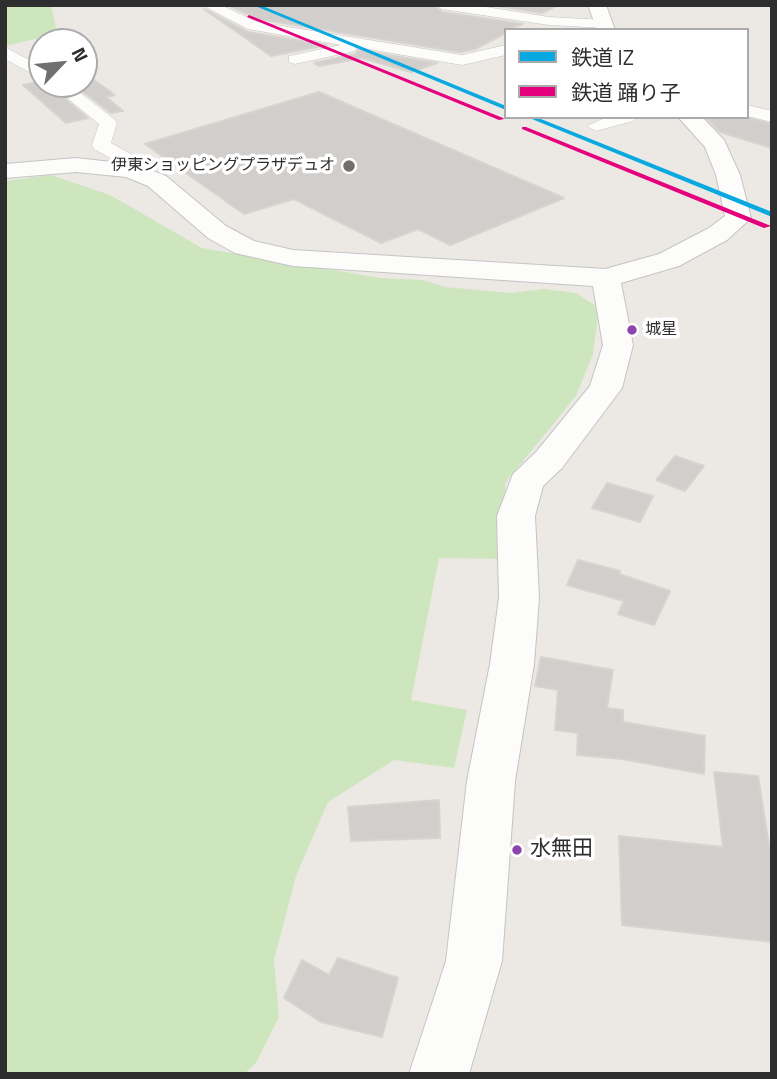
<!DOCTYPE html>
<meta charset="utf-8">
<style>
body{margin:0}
#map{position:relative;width:777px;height:1079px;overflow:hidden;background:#ece8e4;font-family:"Titillium Web","Noto Sans JP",sans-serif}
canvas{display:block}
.frame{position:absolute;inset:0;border:7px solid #2e2e2e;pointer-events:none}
.legend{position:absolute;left:504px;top:28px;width:245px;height:91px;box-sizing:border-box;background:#fff;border:2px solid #ababab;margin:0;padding:9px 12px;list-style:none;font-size:21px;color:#2e2e2e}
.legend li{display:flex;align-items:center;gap:14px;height:35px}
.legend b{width:35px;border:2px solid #ababab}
.north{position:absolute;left:28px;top:28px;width:70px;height:70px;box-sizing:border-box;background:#fff;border:2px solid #ababab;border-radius:50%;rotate:64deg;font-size:19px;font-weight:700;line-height:28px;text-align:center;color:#2e2e2e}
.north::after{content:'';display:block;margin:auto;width:24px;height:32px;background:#706f6e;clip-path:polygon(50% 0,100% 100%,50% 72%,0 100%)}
</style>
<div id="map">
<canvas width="777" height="1079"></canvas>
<div class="frame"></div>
<ul class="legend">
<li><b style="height:9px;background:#07a9e0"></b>鉄道 IZ</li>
<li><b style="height:9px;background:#e5007d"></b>鉄道 踊り子</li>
</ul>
<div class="north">N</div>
</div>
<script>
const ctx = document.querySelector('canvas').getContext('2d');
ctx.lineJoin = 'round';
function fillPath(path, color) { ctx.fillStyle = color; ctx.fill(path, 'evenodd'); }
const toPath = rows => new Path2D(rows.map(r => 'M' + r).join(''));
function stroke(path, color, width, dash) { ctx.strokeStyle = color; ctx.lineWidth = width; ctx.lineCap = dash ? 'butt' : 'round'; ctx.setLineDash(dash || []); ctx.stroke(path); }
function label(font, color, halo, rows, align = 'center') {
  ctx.font = font + ' "Titillium Web","Noto Sans JP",sans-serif'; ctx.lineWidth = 7; ctx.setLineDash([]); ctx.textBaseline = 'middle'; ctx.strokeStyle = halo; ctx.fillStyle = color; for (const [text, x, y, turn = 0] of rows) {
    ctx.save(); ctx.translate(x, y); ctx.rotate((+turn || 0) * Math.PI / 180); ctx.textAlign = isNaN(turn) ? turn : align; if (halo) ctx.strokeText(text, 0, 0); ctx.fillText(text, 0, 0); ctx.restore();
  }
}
const green = toPath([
 [5,5,51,5,57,34,5,46],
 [51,175,110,195,202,248,381,278,423,280,445,287,511,293,544,289,576,293,599,308,593,354,576,396,505,483,508,559,439,558,411,700,467,710,454,768,394,760,328,802,296,876,274,960,279,1017,256,1063,244,1074,5,1074,5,181]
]);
const building = toPath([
 [228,5,432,5,442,12,523,24,506,30,506,33,475,49,460,52,258,19,228,5],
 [491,5,558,5,542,13,491,5],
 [204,9,248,32,327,45,271,56,204,9],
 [358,50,437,63,411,72,362,58,319,66,314,63,356,54,358,50],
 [84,73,115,95,106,97,123,111,111,113,73,84,84,84,84,73],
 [42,81,42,84,47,84,88,118,66,123,23,85,42,81],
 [319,92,564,198,450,245,418,229,381,243,294,199,244,214,145,144,319,92],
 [706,117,745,117,772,124,772,148,720,132,706,117],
 [675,456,704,466,685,491,656,480,675,456],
 [607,483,653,496,640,522,592,508,607,483],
 [578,560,620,571,619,574,670,591,654,625,618,614,624,601,567,585,578,560],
 [541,657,613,670,607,708,623,710,623,722,705,736,704,774,622,759,577,755,578,733,555,730,558,690,535,686,541,657],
 [714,772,758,776,769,846,772,847,772,942,622,925,619,836,723,847,714,772],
 [439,800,440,838,351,841,348,807,439,800],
 [338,958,398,978,382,1037,321,1022,284,998,302,960,329,975,338,958]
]);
const minor = toPath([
 [202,5,221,5,257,22,462,55,506,45,506,55,462,65,356,47,355,51,295,64,289,62,289,56,341,45,248,29,202,5],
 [435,5,473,5,549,17,605,20,612,24,605,28,549,25,442,9,435,5],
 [5,47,42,67,42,79,5,59,5,47],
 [50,84,69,84,114,119,117,123,111,143,138,158,141,162,137,174,123,174,121,164,94,149,92,145,99,124,50,84],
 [747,105,772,111,772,122,747,116,747,105],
 [607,117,636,117,633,121,596,131,587,126,607,117]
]);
const tertiary = toPath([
 [588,5,606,5,615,30,597,30,588,5],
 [678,117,702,117,724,140,740,175,751,218,727,240,679,266,621,283,633,345,622,388,562,468,543,486,535,516,539,598,534,664,515,781,502,961,469,1074,409,1074,446,961,467,781,490,664,499,598,497,516,513,474,536,452,590,386,603,345,593,286,293,266,235,253,208,238,148,186,126,177,76,172,5,178,5,164,76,158,138,165,166,176,226,226,254,241,293,250,605,269,659,254,709,228,725,216,716,175,705,147,678,117]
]);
const rail1 = toPath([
 [253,5,260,5,506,106,506,110,253,5],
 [527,117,536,117,772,212,772,217,527,117]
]);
const rail2 = toPath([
 [249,15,503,118,504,119,499,120,247,17,249,15],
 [522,127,526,127,771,226,764,228,522,129,522,127]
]);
const markers = [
 [349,166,7,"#706f6e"],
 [632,330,6,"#8e44ad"],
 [517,850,6,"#8e44ad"]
];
const farPoinames = [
 ["伊東ショッピングプラザデュオ",335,166]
];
const farBusnames = [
 ["城星",645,330]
];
const nearBusnames = [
 ["水無田",530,850]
];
fillPath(green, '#cee6be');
fillPath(building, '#d1cecb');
stroke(building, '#d7d4d0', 2);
stroke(minor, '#c5c4c5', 1);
stroke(tertiary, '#c5c4c5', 2);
fillPath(minor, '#fcfcfb');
fillPath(tertiary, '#fcfcfb');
fillPath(rail1, '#07a9e0');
fillPath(rail2, '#e5007d');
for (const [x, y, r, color] of markers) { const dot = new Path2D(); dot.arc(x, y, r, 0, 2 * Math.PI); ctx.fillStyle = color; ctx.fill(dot); stroke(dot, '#fff', 2.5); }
label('16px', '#2e2e2e', '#fff', farPoinames, 'right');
label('16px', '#2e2e2e', '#fff', farBusnames, 'left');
label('21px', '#2e2e2e', '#fff', nearBusnames, 'left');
</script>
